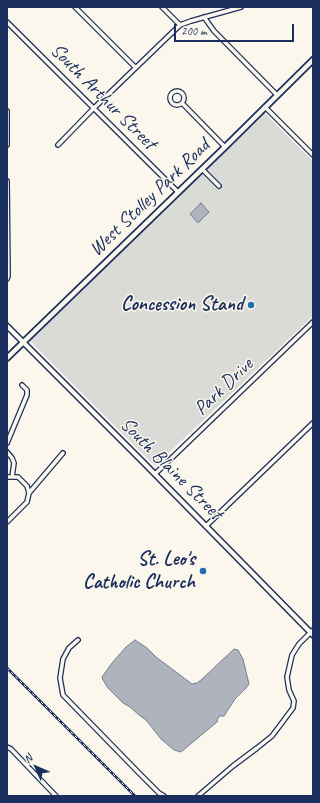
<!DOCTYPE html>
<style>
body{margin:0}
#map{position:relative;width:320px;height:803px;overflow:hidden;background:#fbf7ec;font-family:Caveat,sans-serif}
canvas{display:block}
.frame{position:absolute;inset:0;border:8px solid #1b2f5e;pointer-events:none}
.north{position:absolute;left:16px;top:747px;width:40px;height:40px;-webkit-text-stroke:3px #fbf7ec;paint-order:stroke;rotate:315deg;font-size:11px;font-weight:700;line-height:16px;text-align:center;color:#1b2f5e}
.north::after{content:'';display:block;margin:auto;width:14px;height:18px;background:#1b2f5e;clip-path:polygon(50% 0,100% 100%,50% 72%,0 100%)}
.scale{position:absolute;left:174px;top:24px;width:120px;height:18px;box-sizing:border-box;border:2px solid #1b2f5e;border-top:0;padding-left:5px;font-size:12px;line-height:14px;white-space:nowrap;color:#1b2f5e;-webkit-text-stroke:3px #fbf7ec;paint-order:stroke}
</style>
<div id="map">
<canvas width="320" height="803"></canvas>
<div class="frame"></div>
<div class="north">N</div>
<div class="scale">200 m</div>
</div>
<script>
const ctx = document.querySelector('canvas').getContext('2d');
ctx.lineJoin = 'round';
function fillPath(path, color) { ctx.fillStyle = color; ctx.fill(path, 'evenodd'); }
const toPath = rows => new Path2D(rows.map(r => 'M' + r).join(''));
function stroke(path, color, width, dash) { ctx.strokeStyle = color; ctx.lineWidth = width; ctx.lineCap = dash ? 'butt' : 'round'; ctx.setLineDash(dash || []); ctx.stroke(path); }
function label(font, color, halo, rows, align = 'center') {
  ctx.font = font + ' Caveat,sans-serif'; ctx.lineWidth = 3; ctx.setLineDash([]); ctx.textBaseline = 'middle'; ctx.strokeStyle = halo; ctx.fillStyle = color; for (const [text, x, y, turn = 0] of rows) {
    ctx.save(); ctx.translate(x, y); ctx.rotate((+turn || 0) * Math.PI / 180); ctx.textAlign = isNaN(turn) ? turn : align; if (halo) ctx.strokeText(text, 0, 0); ctx.fillText(text, 0, 0); ctx.restore();
  }
}
const green = toPath([
 [265,113,313,161,313,316,155,466,30,341]
]);
const water = toPath([
 [201,203,209,212,198,223,190,214,201,203],
 [135,640,147,648,156,657,192,684,197,683,201,680,234,649,238,650,243,659,249,684,246,688,235,699,224,716,220,716,218,718,217,722,181,752,174,750,161,739,146,720,139,715,130,707,123,703,108,688,103,680,102,677,112,663,126,647,135,640]
]);
const minor = toPath([
 [75,7,135,67],
 [162,7,180,25],
 [204,17,214,31,277,95],
 [7,22,178,192],
 '170 98a7 7 0 1 1 14 0a7 7 0 1 1-14 0Z',
 [182,103,225,147],
 [265,107,313,155],
 [7,111,7,145],
 [58,145,93,109,180,25,191,21,241,7],
 [202,169,219,186],
 [7,181,8,276,7,279],
 [7,443,27,395,27,390,22,385],
 [7,452,12,458,14,463,12,477],
 [155,474,313,322],
 [7,477,18,477,27,486,29,493,27,502,7,522],
 [29,493,63,453],
 [206,526,313,423],
 [78,640,69,648,63,659,60,678,63,695,140,774,159,793,164,796],
 [7,747,11,749,56,796],
 [198,796,233,766,257,748,272,736,293,708,294,701,289,690,287,677,292,655,299,644,313,630]
]);
const tertiary = toPath([
 [7,326,144,463,313,635]
]);
const secondary = toPath([
 [7,358,225,147,313,60]
]);
const rail = toPath([
 [7,668,135,796]
]);
const markers = [
 [251,305,4,"#1f6fb2"],
 [203,571,4,"#1f6fb2"]
];
const streetNames = [
 ["South Arthur Street",103,97,45],
 ["West Stolley Park Road",150,198,-44],
 ["Park Drive",224,387,-44],
 ["South Blaine Street",171,469,45]
];
const poiNames = [
 ["Concession Stand",243,305],
 ["St. Leo's",195,560],
 ["Catholic Church",195,583]
];
fillPath(green, '#dadad7');
fillPath(water, '#afb3bb');
stroke(water, '#747e96', 1);
stroke(minor, '#1b2f5e', 6);
stroke(tertiary, '#1b2f5e', 7);
stroke(secondary, '#1b2f5e', 8);
stroke(minor, '#fbf7ec', 3.5);
stroke(tertiary, '#fbf7ec', 4);
stroke(secondary, '#fbf7ec', 4.5);
stroke(rail, '#1b2f5e', 2.5);
stroke(rail, '#fbf7ec', 1, [3]);
for (const [x, y, r, color] of markers) { const dot = new Path2D(); dot.arc(x, y, r, 0, 2 * Math.PI); ctx.fillStyle = color; ctx.fill(dot); stroke(dot, '#fbf7ec', 1.5); }
label('20px', '#1b2f5e', '#fbf7ec', streetNames);
label('bold 20px', '#1b2f5e', '#fbf7ec', poiNames, 'right');
</script>
